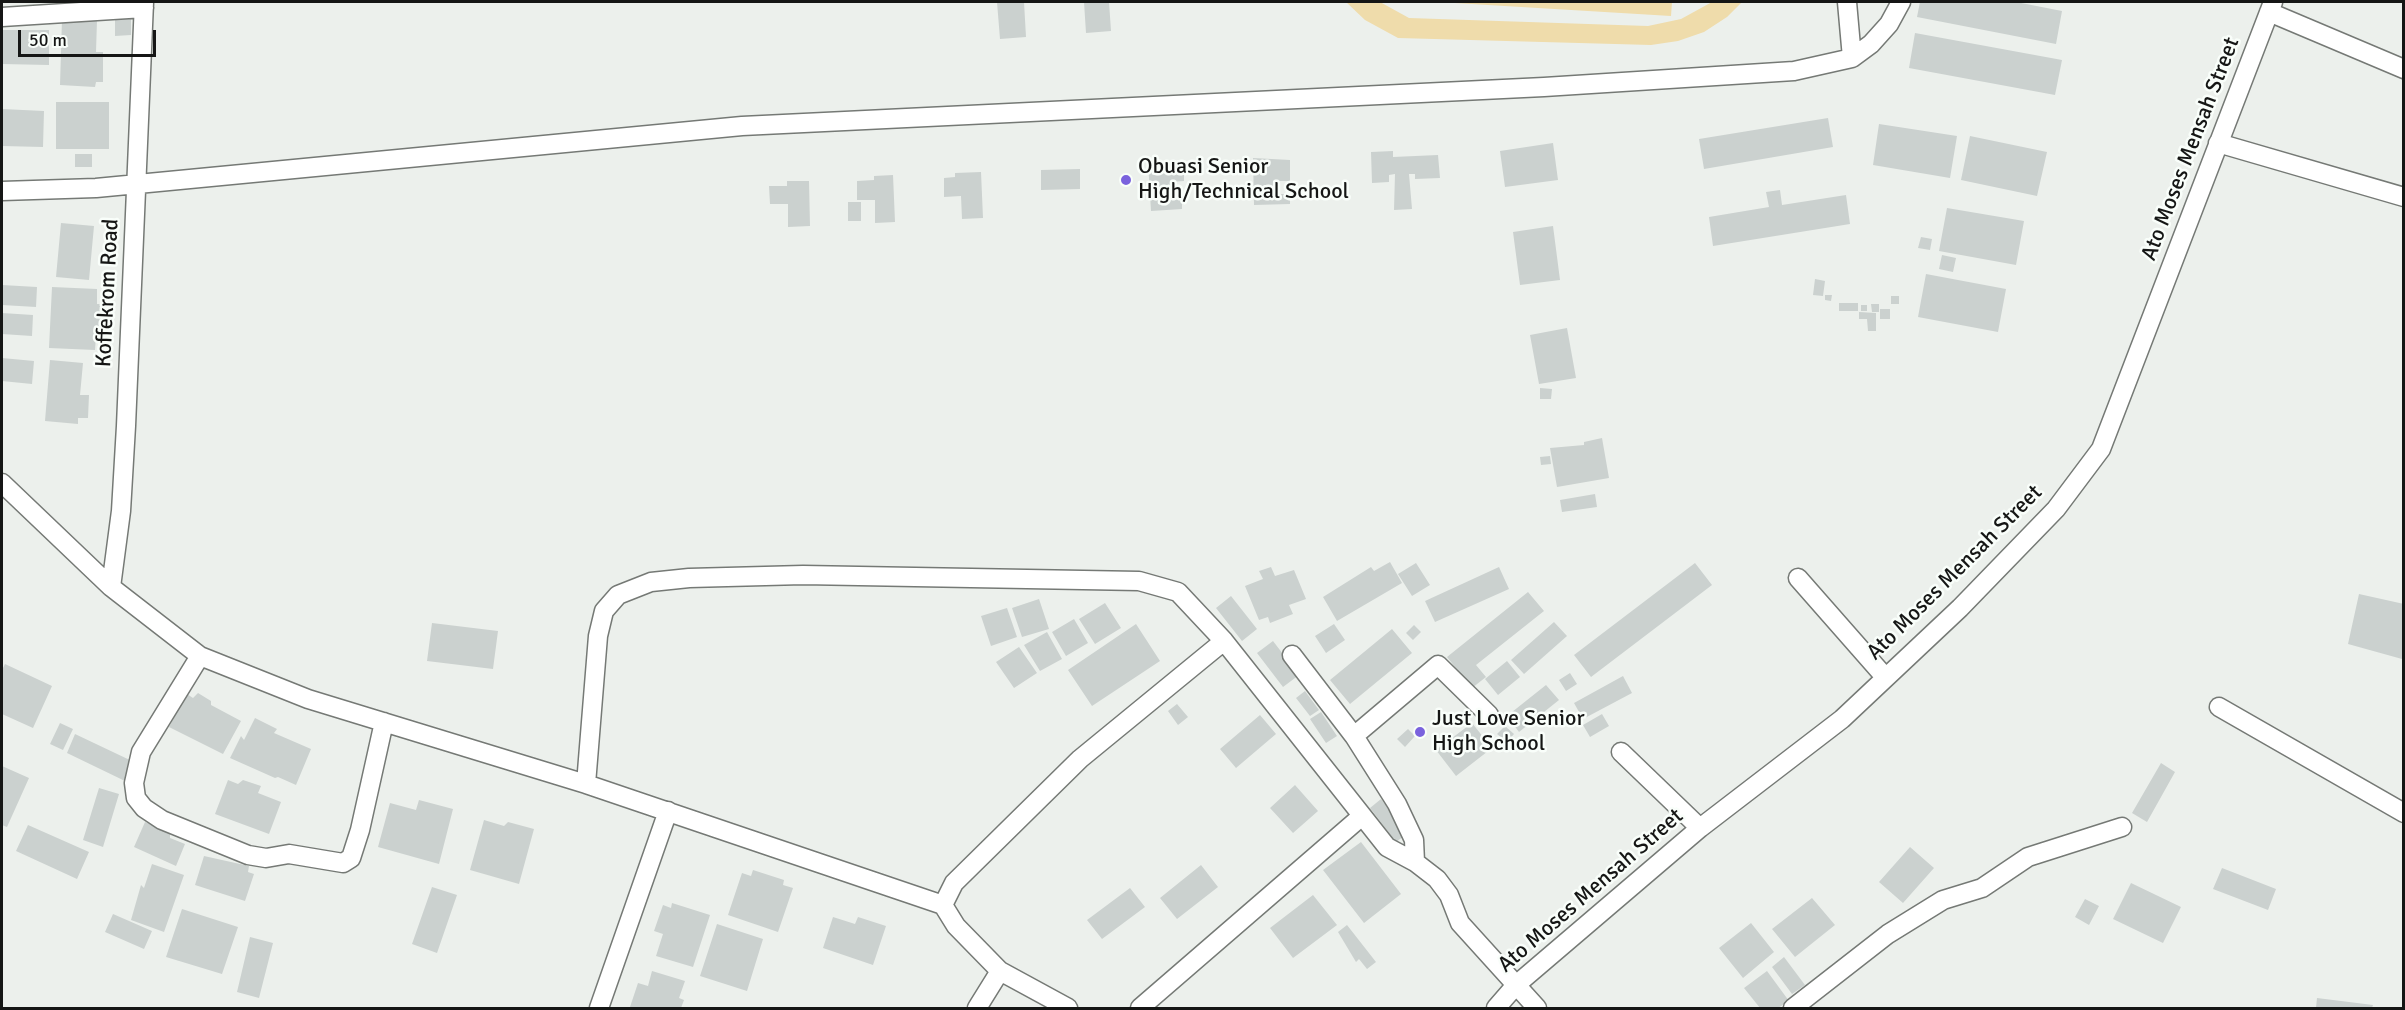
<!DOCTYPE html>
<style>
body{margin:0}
#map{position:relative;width:2405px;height:1010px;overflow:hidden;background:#ecf0ec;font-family:Signika,sans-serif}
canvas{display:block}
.frame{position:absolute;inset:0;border:3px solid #151615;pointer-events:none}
.scale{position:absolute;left:18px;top:30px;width:138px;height:27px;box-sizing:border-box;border:3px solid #151615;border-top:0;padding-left:8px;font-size:18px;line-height:21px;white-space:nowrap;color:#151615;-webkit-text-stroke:4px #f9fefa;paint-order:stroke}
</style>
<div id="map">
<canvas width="2405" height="1010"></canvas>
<div class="frame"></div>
<div class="scale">50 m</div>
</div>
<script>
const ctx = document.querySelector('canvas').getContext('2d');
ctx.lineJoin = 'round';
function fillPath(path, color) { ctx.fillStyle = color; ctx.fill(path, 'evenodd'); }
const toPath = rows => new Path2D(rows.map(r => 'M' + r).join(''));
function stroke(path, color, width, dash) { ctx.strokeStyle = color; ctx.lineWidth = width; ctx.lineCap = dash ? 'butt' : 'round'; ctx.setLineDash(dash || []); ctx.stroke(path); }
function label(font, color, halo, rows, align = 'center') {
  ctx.font = font + ' Signika,sans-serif'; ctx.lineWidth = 5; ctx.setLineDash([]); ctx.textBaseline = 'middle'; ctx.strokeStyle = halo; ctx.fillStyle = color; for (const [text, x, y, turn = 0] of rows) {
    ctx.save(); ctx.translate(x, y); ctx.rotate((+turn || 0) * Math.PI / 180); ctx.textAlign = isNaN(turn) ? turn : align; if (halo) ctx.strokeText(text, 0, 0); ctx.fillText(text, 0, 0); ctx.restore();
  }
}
const green = toPath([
 [1346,2,1380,2,1409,18,1648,26,1681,19,1712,2,1742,2,1727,17,1704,32,1678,41,1651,45,1398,38,1365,20],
 [1438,2,1672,2,1671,16]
]);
const building = toPath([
 [997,2,1024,2,1026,37,1000,39],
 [1084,2,1109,2,1111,31,1086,33],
 [1920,2,2016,2,2062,11,2056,44,1917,17],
 [115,14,131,14,131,35,115,36],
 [62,19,97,20,96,52,103,52,103,82,96,82,95,87,60,85],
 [2,30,49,30,49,65,2,64],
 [1915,33,2062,60,2055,95,1909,68],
 [56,102,109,102,109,149,56,149],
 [2,109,44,111,43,147,2,146],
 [1828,118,1833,147,1704,169,1699,139],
 [1879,124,1957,136,1950,178,1873,165],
 [1970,136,2047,152,2037,196,1961,180],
 [1553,143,1558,180,1505,187,1500,151],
 [1393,151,1393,157,1438,155,1440,178,1415,179,1415,174,1409,174,1412,209,1394,210,1395,174,1389,175,1389,182,1372,183,1371,152],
 [75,154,92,154,92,167,75,167],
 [1253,158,1290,160,1290,181,1275,181,1276,194,1290,194,1290,204,1254,205],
 [1148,161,1184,163,1184,181,1170,182,1170,200,1182,199,1182,209,1151,211],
 [1080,169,1080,189,1041,190,1041,170],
 [981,172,983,218,962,219,961,196,944,197,944,178,955,177,955,173],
 [893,175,895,222,875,223,875,200,857,200,857,181,874,180,874,176],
 [787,181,809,181,810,226,788,227,788,204,770,204,769,186,787,186],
 [1780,190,1782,205,1846,195,1850,224,1713,246,1709,217,1769,207,1766,192],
 [848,202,861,202,861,221,848,221],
 [1947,208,2024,221,2016,265,1939,251],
 [61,223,94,226,89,280,56,277],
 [1553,226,1560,280,1520,285,1513,232],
 [1921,237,1932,239,1930,250,1918,248],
 [1942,255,1956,258,1953,272,1939,269],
 [1926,274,2006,289,1998,332,1918,317],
 [1815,279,1825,281,1823,296,1813,295],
 [2,285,37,287,36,307,2,305],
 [52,287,97,289,97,304,105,304,104,336,96,336,95,350,49,348],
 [1825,295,1832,295,1831,301,1825,300],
 [1891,296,1899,296,1899,304,1891,304],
 [1839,303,1858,303,1858,311,1839,311],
 [1871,304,1879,304,1879,312,1872,312],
 [1861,305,1867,305,1867,311,1861,311],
 [1880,309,1890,309,1890,319,1880,319],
 [1859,312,1876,313,1876,331,1868,331,1867,319,1859,319],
 [2,313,33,315,32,336,2,334],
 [1567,328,1576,378,1539,384,1530,335],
 [2,358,34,361,32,384,2,381],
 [50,360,83,363,80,395,89,395,88,418,78,418,78,424,45,421],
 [1540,388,1552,389,1551,399,1540,399],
 [1602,438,1609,478,1557,487,1550,448,1584,445,1584,442],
 [1550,456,1551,464,1541,465,1540,457],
 [1595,494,1597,507,1562,512,1560,500],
 [1390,562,1402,583,1337,621,1323,597,1371,567,1374,571],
 [1416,563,1430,585,1412,596,1398,574],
 [1695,563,1712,585,1591,677,1574,655],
 [1271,567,1275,576,1294,570,1306,599,1289,605,1293,614,1270,623,1268,617,1259,620,1245,586,1263,579,1259,571],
 [1499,567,1509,589,1435,622,1425,601],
 [1528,592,1544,611,1476,665,1486,677,1472,688,1447,657],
 [2359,594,2404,604,2402,659,2348,644],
 [1231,596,1257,629,1242,641,1216,608],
 [1039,599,1049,629,1022,637,1012,608],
 [1105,603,1121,628,1095,644,1079,619],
 [1007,608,1017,637,991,646,981,616],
 [1074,619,1088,643,1066,656,1052,632],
 [1554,622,1567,636,1524,674,1511,660],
 [432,623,498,631,493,669,427,661],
 [1136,624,1160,661,1092,706,1068,670],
 [1334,624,1345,640,1326,653,1315,636],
 [1414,625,1421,632,1413,640,1406,633],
 [1392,629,1412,653,1350,704,1330,680],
 [1047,632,1062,659,1040,671,1024,645],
 [1273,641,1299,675,1283,687,1257,653],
 [1019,647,1037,673,1014,688,996,662],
 [1507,661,1520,677,1498,695,1485,679],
 [5,664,52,686,33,728,2,714,2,670],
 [1570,673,1577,684,1566,691,1559,680],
 [1623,676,1632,693,1583,719,1574,703],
 [1546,685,1559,700,1519,732,1507,716],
 [1305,691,1319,710,1310,716,1296,698],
 [198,693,211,701,211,705,241,721,223,754,169,727,187,694,193,698],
 [1177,704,1188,717,1178,725,1168,711],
 [1321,712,1337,736,1326,743,1310,719],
 [1602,714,1609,726,1590,737,1583,725],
 [1260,715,1276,734,1236,768,1220,749],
 [255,718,277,729,274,733,311,749,296,785,278,777,275,778,230,758,241,736,244,740],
 [60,723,73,729,63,750,50,744],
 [1472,723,1492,748,1456,776,1436,750],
 [1505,726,1514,734,1507,742,1497,734],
 [1408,729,1415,736,1405,747,1397,739],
 [75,734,134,762,125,781,67,753],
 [2161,763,2175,772,2147,822,2132,813],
 [2,766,29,778,7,827,2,825],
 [228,780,238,784,243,780,261,786,258,793,281,802,269,834,215,814],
 [1295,785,1318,811,1293,833,1270,808],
 [99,788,119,794,103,847,83,840],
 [1381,799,1408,833,1396,842,1370,808],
 [419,800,453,809,439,864,378,847,390,803,416,810],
 [484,820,504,826,508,822,534,829,519,884,470,870],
 [145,822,170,833,170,838,185,844,176,866,134,847],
 [28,825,89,852,77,879,16,851],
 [1361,842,1401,894,1364,923,1323,870],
 [1910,847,1934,868,1903,903,1879,882],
 [204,856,249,866,248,872,254,874,245,901,195,885],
 [152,864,184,875,164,932,131,920,141,885,144,888],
 [1201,865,1218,887,1177,919,1160,898],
 [2222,868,2276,889,2268,910,2213,889],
 [753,870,784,880,783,885,793,888,778,932,728,915,742,873,751,876],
 [2131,883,2181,907,2163,943,2113,919],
 [432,887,457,895,437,953,412,944],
 [1130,888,1145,907,1102,939,1087,920],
 [1313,895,1337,925,1293,958,1270,928],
 [1812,898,1835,925,1795,957,1772,929],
 [2085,899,2099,906,2089,925,2075,917],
 [672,903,710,915,693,967,656,956,663,934,654,931,663,905,671,908],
 [182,909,238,927,222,974,166,957],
 [113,914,152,931,144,949,105,932],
 [833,917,855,924,858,917,886,926,873,965,823,948],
 [1751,923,1774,952,1743,978,1719,948],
 [717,924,763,939,747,991,700,976],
 [1347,925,1376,962,1367,969,1359,959,1356,962,1338,932],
 [250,937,273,943,259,998,237,992],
 [1784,957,1805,985,1792,994,1772,967],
 [652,971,685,981,679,998,684,1000,681,1008,630,1007,638,983,648,986],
 [1767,971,1789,1001,1778,1008,1760,1008,1744,988],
 [2317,998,2373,1005,2372,1008,2316,1008]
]);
const minor = toPath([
 [1847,2,1852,58],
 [2269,12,2404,69],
 [2,17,144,8],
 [2218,143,2404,197],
 [2,191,96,188,742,126,1544,87,1794,71,1852,58,1871,44,1889,24,1901,2],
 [2,483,111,587,200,656,308,699,586,784],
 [1798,578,1885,677],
 [111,587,121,511,126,426,144,2],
 [1292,655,1354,736],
 [200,656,141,752,134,783,136,798,144,808,162,820,248,855,266,858,289,854,343,863,351,858,360,830,384,722],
 [2219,707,2404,813],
 [1621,752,1700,828],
 [1415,862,1414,840,1397,804,1354,736,1438,665,1489,715],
 [943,905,954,883,1080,759,1224,641],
 [599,1008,668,811],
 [977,1008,1000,971],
 [1068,1008,1000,971,956,926,943,905,586,784,598,636,604,611,618,595,651,582,689,578,803,575,1139,581,1178,592,1224,641,1387,847,1415,862,1437,879,1449,895,1460,923,1537,1008],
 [1140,1008,1362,816],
 [1496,1008,1516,985,1700,828,1842,719,1960,608,2056,509,2101,449,2273,2],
 [1793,1008,1888,934,1943,900,1982,888,2028,857,2122,827]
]);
const markers = [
 [1126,180,6,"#7a62dd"],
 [1420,732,6,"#7a62dd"]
];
const streetNames = [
 ["Ato Moses Mensah Street",2191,149,-69],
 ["Koffekrom Road",108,293,-87],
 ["Ato Moses Mensah Street",1955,573,-45],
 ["Ato Moses Mensah Street",1591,891,-41]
];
const poiNames = [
 ["Obuasi Senior",1138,167],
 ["High/Technical School",1138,192],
 ["Just Love Senior",1432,719],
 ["High School",1432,744]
];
fillPath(green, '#efdcab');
fillPath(building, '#cbd1cf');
stroke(minor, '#757975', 21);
stroke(minor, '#fff', 18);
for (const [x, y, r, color] of markers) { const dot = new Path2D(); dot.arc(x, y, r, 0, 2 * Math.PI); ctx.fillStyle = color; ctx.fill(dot); stroke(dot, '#f9fefa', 2); }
label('22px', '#151615', '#f9fefa', streetNames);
label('22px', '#151615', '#f9fefa', poiNames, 'left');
</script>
